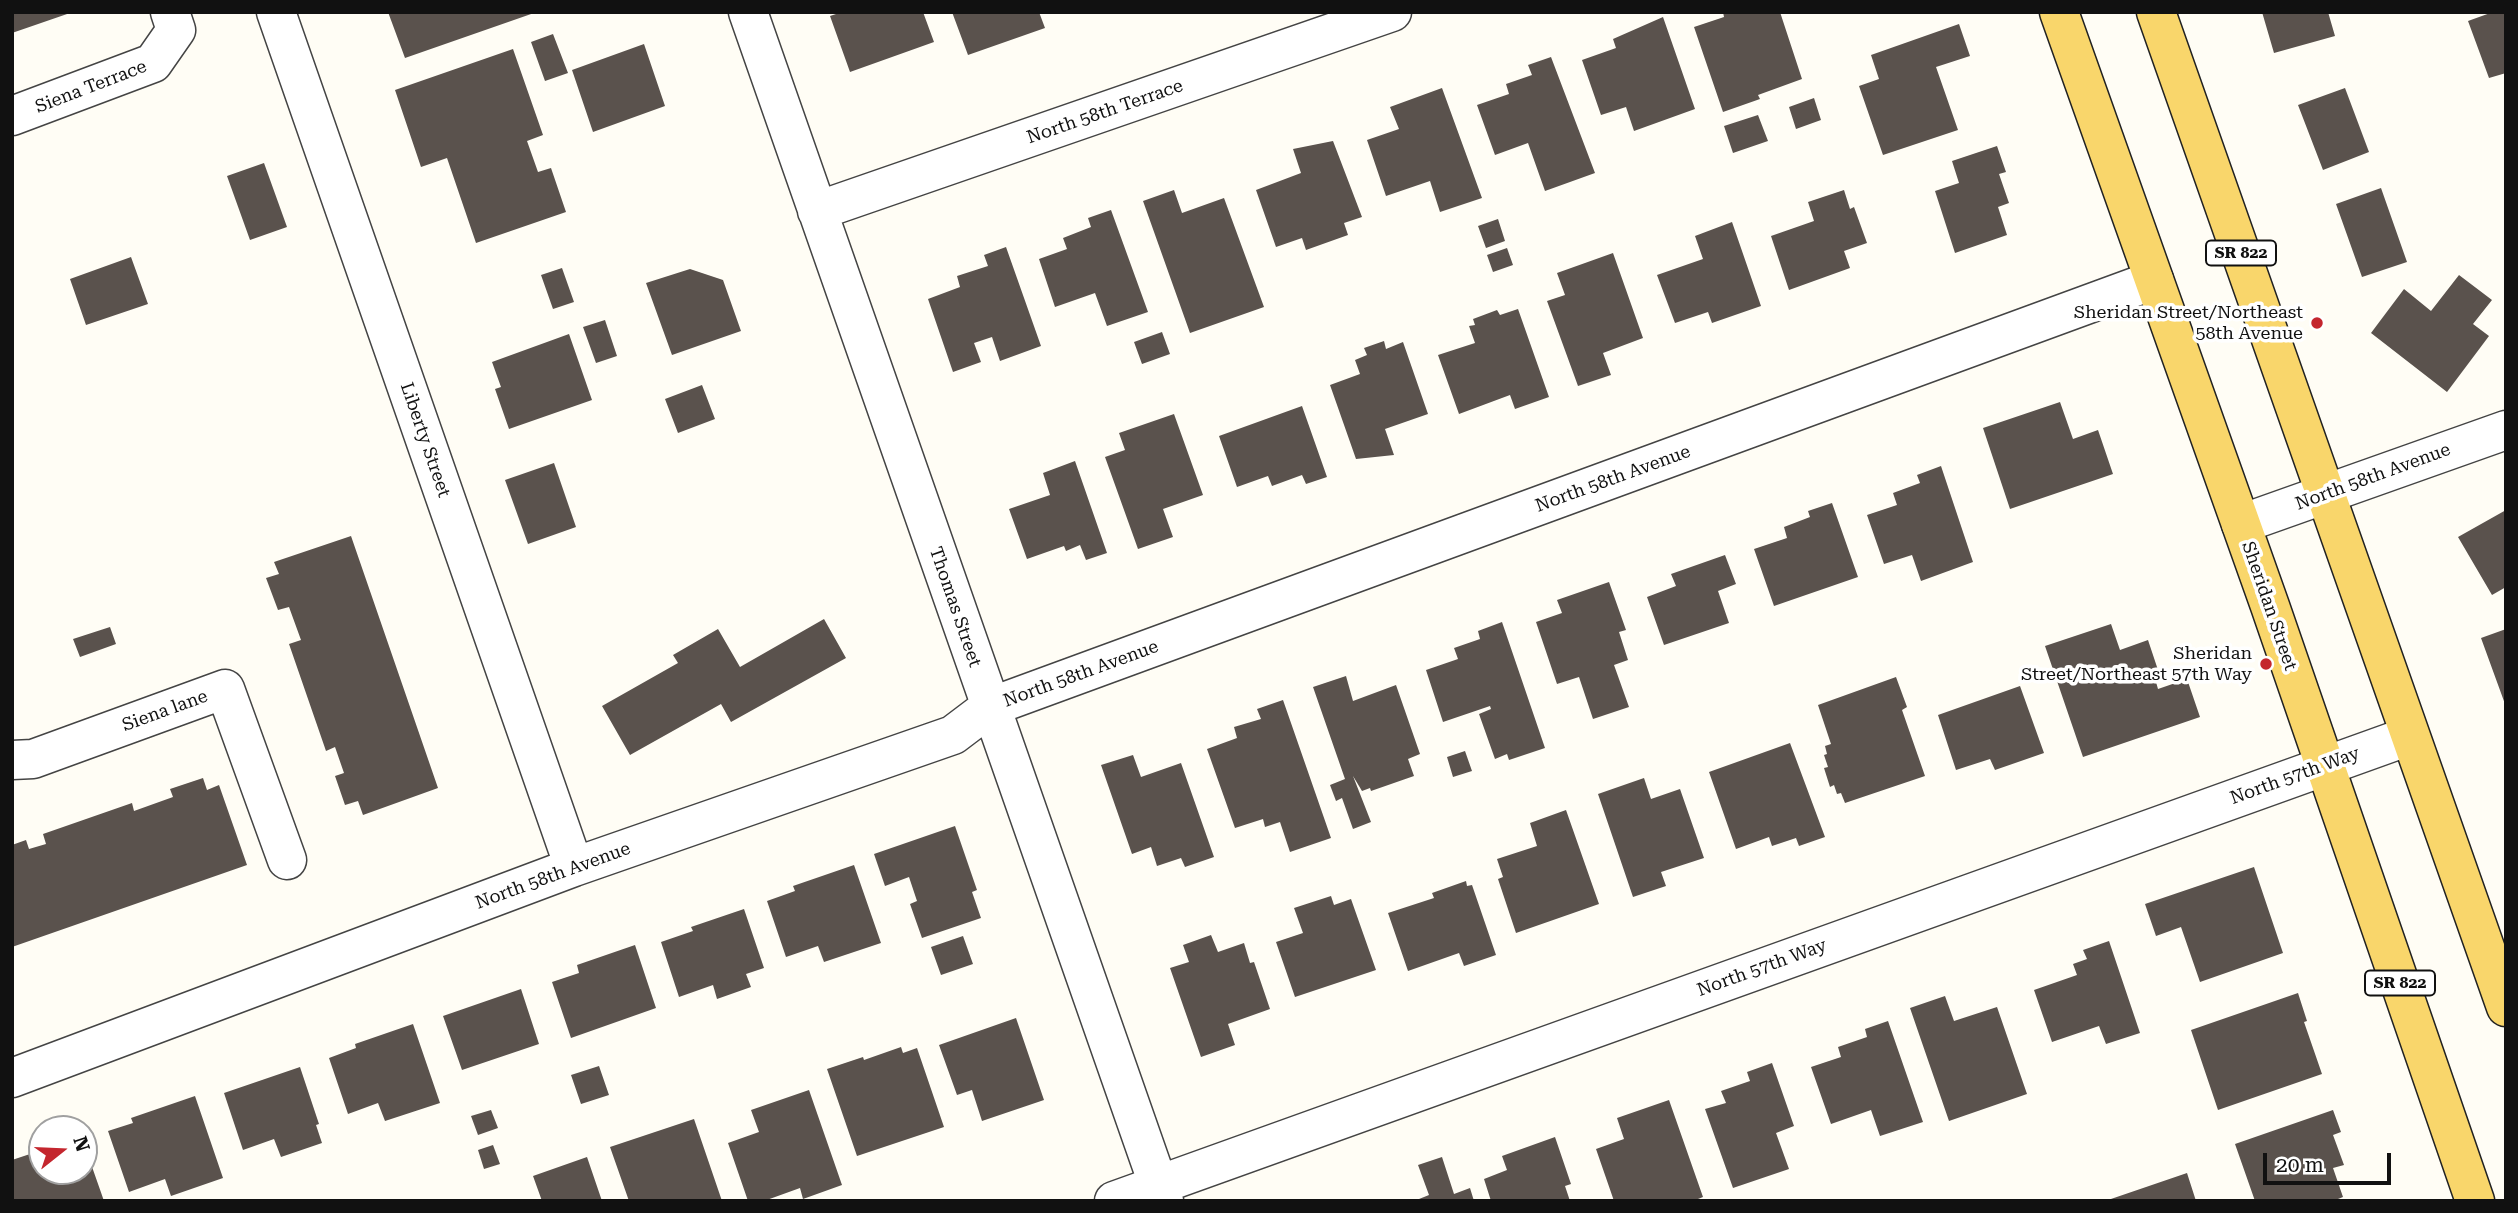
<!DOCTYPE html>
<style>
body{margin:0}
#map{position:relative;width:2518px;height:1213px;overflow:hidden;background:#fffdf5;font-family:"Roboto Serif",serif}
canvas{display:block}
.frame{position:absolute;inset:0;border:14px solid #111;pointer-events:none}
.north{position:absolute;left:28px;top:1115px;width:70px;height:70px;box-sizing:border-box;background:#fff;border:2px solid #a0a0a0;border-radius:50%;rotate:72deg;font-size:19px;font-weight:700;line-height:28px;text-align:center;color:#111}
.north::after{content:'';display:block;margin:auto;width:24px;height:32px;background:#c4262e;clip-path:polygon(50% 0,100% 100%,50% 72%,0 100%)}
.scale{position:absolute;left:2263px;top:1153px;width:128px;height:32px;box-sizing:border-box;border:4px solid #111;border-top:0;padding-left:9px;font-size:21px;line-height:24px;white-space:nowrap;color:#111;-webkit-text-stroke:5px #fff;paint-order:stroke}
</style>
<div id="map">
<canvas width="2518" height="1213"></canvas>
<div class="frame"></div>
<div class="north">N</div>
<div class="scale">20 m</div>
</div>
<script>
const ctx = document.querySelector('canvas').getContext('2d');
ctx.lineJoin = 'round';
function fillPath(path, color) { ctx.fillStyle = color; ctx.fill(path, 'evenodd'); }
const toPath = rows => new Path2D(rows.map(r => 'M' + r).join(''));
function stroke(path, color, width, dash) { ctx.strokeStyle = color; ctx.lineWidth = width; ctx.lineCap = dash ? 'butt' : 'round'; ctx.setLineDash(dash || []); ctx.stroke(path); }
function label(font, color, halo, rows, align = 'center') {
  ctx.font = font + ' "Roboto Serif",serif'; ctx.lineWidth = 7; ctx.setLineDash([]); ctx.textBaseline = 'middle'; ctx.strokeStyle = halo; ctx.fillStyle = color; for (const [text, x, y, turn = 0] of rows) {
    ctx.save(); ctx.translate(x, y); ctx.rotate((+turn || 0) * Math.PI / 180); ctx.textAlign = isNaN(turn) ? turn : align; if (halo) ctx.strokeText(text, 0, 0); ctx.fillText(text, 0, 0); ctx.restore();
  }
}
const building = toPath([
 [12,12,70,12,70,13,12,33],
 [388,12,534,12,534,13,405,58],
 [842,12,923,12,934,42,850,72,830,16],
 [952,12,1039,12,1045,28,968,55],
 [1723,12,1780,12,1802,79,1758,95,1760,99,1723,112,1694,27,1724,17],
 [2262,12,2328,12,2335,36,2274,53],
 [2493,12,2506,12,2506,73,2489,78,2468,21],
 [1663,17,1695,109,1634,131,1626,107,1601,115,1582,60,1616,48,1613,39],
 [1959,24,1970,56,1936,67,1958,130,1883,155,1859,86,1879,79,1871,55],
 [553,34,568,73,545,81,531,42],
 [644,44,665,106,593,132,572,70],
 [513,49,543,135,527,141,538,172,551,168,566,212,476,243,447,158,421,167,395,90],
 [1551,57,1595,173,1545,191,1528,143,1495,155,1477,105,1509,94,1506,84,1532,75,1528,65],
 [1442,88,1482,198,1440,212,1430,181,1386,196,1367,140,1399,129,1390,107],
 [2345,88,2369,152,2323,170,2298,105],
 [1814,98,1821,120,1796,129,1789,107],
 [1758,115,1768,141,1733,153,1724,126],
 [1333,141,1362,217,1344,223,1348,235,1306,250,1302,238,1276,247,1256,190,1301,173,1293,149],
 [1997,146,2006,172,1999,174,2009,203,1998,207,2007,235,1955,253,1935,191,1959,183,1952,161],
 [264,163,287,227,250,240,227,176],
 [2381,188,2407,262,2362,277,2336,204],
 [1174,190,1182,213,1224,198,1264,307,1190,333,1143,201],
 [1844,190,1850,209,1854,207,1867,243,1844,251,1850,268,1789,290,1771,236,1814,221,1808,202],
 [1111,210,1148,312,1107,326,1095,293,1055,307,1039,259,1067,249,1063,238,1091,227,1088,218],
 [1498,219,1505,241,1486,248,1478,226],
 [1732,222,1761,306,1712,323,1708,312,1675,323,1657,275,1703,259,1695,236],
 [1006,247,1041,346,1000,361,992,337,974,343,981,362,953,372,928,299,960,287,957,276,988,266,984,255],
 [1507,248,1513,265,1493,272,1487,255],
 [1613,253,1643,338,1603,353,1611,375,1578,386,1547,301,1565,295,1557,273],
 [131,257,148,304,86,325,70,279],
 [562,268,574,302,553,309,541,275],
 [690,269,723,280,741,331,672,355,646,283],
 [2459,275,2492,300,2473,324,2489,336,2447,392,2371,333,2404,289,2431,311],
 [1518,309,1549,397,1515,409,1510,395,1459,414,1438,355,1475,343,1469,326,1475,325,1473,319,1497,310,1500,315],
 [605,320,617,356,596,363,583,327],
 [1162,332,1170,354,1142,364,1134,342],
 [569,334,592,400,509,429,495,389,501,387,492,362],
 [1384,341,1386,349,1403,342,1428,414,1385,429,1394,455,1356,459,1330,385,1360,374,1355,360,1367,355,1364,348],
 [702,385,715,419,678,433,665,399],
 [2060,402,2073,439,2098,430,2113,474,2010,509,1983,428],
 [1302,406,1327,477,1306,484,1302,475,1272,486,1268,476,1237,487,1219,436],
 [1174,414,1203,495,1163,509,1173,537,1138,549,1105,457,1125,450,1119,433],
 [1075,461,1107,553,1086,560,1080,545,1066,551,1064,546,1027,559,1009,509,1050,495,1043,473],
 [554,463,576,527,528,544,505,480],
 [1941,466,1973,562,1921,581,1912,555,1884,564,1867,515,1897,505,1893,493,1920,483,1917,475],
 [1832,503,1858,577,1774,606,1754,549,1787,538,1784,527,1810,517,1808,511],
 [2506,510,2506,587,2492,595,2458,537],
 [351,536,438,788,363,815,358,801,345,805,335,776,344,773,335,747,326,751,289,644,301,640,289,607,278,610,266,578,279,574,274,562],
 [1725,555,1736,584,1718,591,1729,623,1664,645,1647,597,1676,586,1671,574],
 [1609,582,1626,630,1619,632,1628,660,1614,665,1629,707,1593,719,1579,677,1557,684,1536,622,1562,613,1557,600],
 [824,619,846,658,731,722,721,704,630,755,602,706,678,663,673,655,718,629,740,667],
 [1502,622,1545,748,1509,760,1507,754,1495,759,1479,714,1491,709,1490,706,1443,722,1426,670,1458,659,1454,648,1480,639,1478,631],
 [2111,624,2120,650,2148,640,2159,673,2154,675,2158,689,2187,679,2200,717,2083,757,2045,646],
 [110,627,116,644,80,657,73,639],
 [2506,629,2506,704,2505,704,2481,638],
 [1346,676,1353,701,1396,685,1420,754,1408,759,1414,776,1371,791,1370,788,1362,791,1353,776,1371,822,1353,829,1342,798,1336,801,1330,785,1345,779,1313,687],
 [1896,677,1907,707,1902,710,1925,776,1845,803,1841,793,1837,794,1834,785,1830,787,1824,768,1828,767,1824,755,1827,754,1825,746,1831,744,1818,705],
 [2020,686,2044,753,1995,770,1990,759,1956,770,1938,715],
 [1283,700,1331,838,1290,852,1280,822,1265,827,1263,819,1235,828,1207,749,1237,738,1234,727,1261,719,1257,709],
 [1790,743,1825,837,1799,846,1796,838,1772,846,1769,837,1736,849,1709,772],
 [1465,751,1472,771,1453,777,1447,757],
 [1133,755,1141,777,1181,763,1214,857,1185,867,1181,858,1157,866,1151,847,1132,854,1101,765],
 [203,778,207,790,219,785,247,865,12,947,12,845,26,840,29,849,46,844,43,834,132,803,134,811,173,797,170,789],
 [1644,778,1651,799,1680,789,1704,858,1661,872,1666,886,1633,897,1598,794],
 [1566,810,1599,904,1516,933,1498,879,1503,877,1497,859,1537,846,1530,823],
 [955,826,977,890,972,892,981,918,922,938,910,904,917,901,909,877,885,886,874,854],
 [854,865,881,943,824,962,818,946,786,957,767,901,795,891,793,886],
 [2254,867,2283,953,2200,982,2181,927,2156,936,2145,904],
 [1466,881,1467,886,1472,885,1496,955,1464,966,1459,953,1408,971,1388,913,1434,898,1432,893],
 [1331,896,1334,905,1351,899,1376,970,1295,997,1276,942,1303,933,1294,908],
 [744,909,764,968,746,974,751,987,717,999,713,985,679,997,661,942,693,931,691,927],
 [1211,935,1218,952,1244,943,1250,963,1254,962,1270,1009,1228,1024,1235,1045,1201,1057,1170,968,1189,962,1183,945],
 [963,936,973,964,941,975,931,947],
 [2109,941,2140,1033,2106,1044,2099,1026,2052,1042,2034,990,2077,975,2073,964,2087,959,2083,950],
 [635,945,656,1008,571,1038,552,982,579,973,577,965],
 [521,989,539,1044,462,1070,443,1016],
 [2298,993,2307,1021,2304,1022,2322,1074,2218,1110,2191,1030],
 [1945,996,1954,1021,1997,1007,2027,1094,1949,1121,1910,1008],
 [1016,1018,1044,1100,982,1121,972,1090,957,1095,939,1045],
 [1888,1021,1923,1122,1880,1136,1871,1110,1831,1124,1811,1067,1841,1057,1838,1047,1867,1037,1865,1029],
 [413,1024,440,1103,385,1121,378,1103,348,1114,329,1058,356,1048,355,1044],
 [901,1047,903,1053,917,1048,944,1127,857,1156,827,1069,863,1057,864,1060],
 [1772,1063,1794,1126,1776,1133,1789,1169,1733,1188,1705,1109,1726,1103,1721,1091,1750,1081,1747,1072],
 [599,1066,609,1095,581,1104,571,1075],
 [300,1067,319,1124,316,1125,322,1143,281,1157,274,1139,243,1150,224,1093],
 [809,1090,842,1185,803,1199,800,1188,764,1201,748,1201,728,1143,759,1132,751,1110],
 [195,1096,223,1178,171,1196,165,1179,129,1192,108,1131,133,1123,131,1118],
 [1669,1100,1703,1197,1693,1201,1614,1201,1596,1149,1624,1139,1617,1118],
 [491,1110,498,1128,478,1135,471,1116],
 [2333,1110,2341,1132,2333,1135,2344,1165,2333,1168,2343,1197,2333,1201,2255,1201,2235,1144],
 [694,1119,722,1201,629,1201,610,1147],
 [1555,1137,1571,1184,1565,1186,1570,1201,1491,1201,1484,1179,1507,1170,1502,1156],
 [84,1144,104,1201,13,1201,12,1160,42,1150,42,1171,84,1171],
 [493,1145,500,1164,484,1169,478,1150],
 [587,1157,602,1201,542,1201,533,1176],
 [1442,1157,1454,1194,1470,1188,1474,1201,1414,1201,1429,1195,1418,1165],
 [2187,1173,2196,1201,2108,1201,2108,1200]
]);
const minor = toPath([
 [276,12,574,867],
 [748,12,1164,1201],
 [12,116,153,63,176,30,170,12],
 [817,211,1392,12],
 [2241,524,2506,430],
 [12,760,33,759,225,689,287,860],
 [12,1078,574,867,953,735,990,707,2154,280],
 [1114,1201,2409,736]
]);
const major = toPath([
 [2059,12,2270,606,2475,1201],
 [2156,12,2506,1007]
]);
const markers = [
 [2317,323,7,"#c4262e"],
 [2266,664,7,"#c4262e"]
];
const shields = [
 [2241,253,70],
 [2400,983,70]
];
const shieldNames = [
 ["SR 822",2241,253],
 ["SR 822",2400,983]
];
const streetNames = [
 ["Siena Terrace",91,87,-21],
 ["North 58th Terrace",1105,112,-19],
 ["Liberty Street",425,440,71],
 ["North 58th Avenue",2373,477,-20],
 ["North 58th Avenue",1613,479,-20],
 ["Sheridan Street",2269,606,71],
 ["Thomas Street",955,607,71],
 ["North 58th Avenue",1081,674,-20],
 ["Siena lane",165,711,-20],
 ["North 57th Way",2295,776,-20],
 ["North 58th Avenue",553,876,-20],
 ["North 57th Way",1762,968,-20]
];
const poiNames = [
 ["Sheridan Street/Northeast",2303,313],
 ["58th Avenue",2303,334],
 ["Sheridan",2252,654],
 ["Street/Northeast 57th Way",2252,675]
];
fillPath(building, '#5a524d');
stroke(minor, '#444', 41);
stroke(major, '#222', 41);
stroke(minor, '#fff', 38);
stroke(major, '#f9d66b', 38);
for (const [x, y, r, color] of markers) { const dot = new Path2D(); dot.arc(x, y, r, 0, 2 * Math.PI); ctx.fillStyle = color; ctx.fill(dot); stroke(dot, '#fff', 2.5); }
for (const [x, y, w] of shields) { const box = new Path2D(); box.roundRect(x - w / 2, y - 12.5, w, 25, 5); ctx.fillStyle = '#fff'; ctx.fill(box); stroke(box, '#111', 2); }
label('bold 16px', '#111', null, shieldNames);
label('18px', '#111', '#fff', streetNames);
label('18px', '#111', '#fff', poiNames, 'right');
</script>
